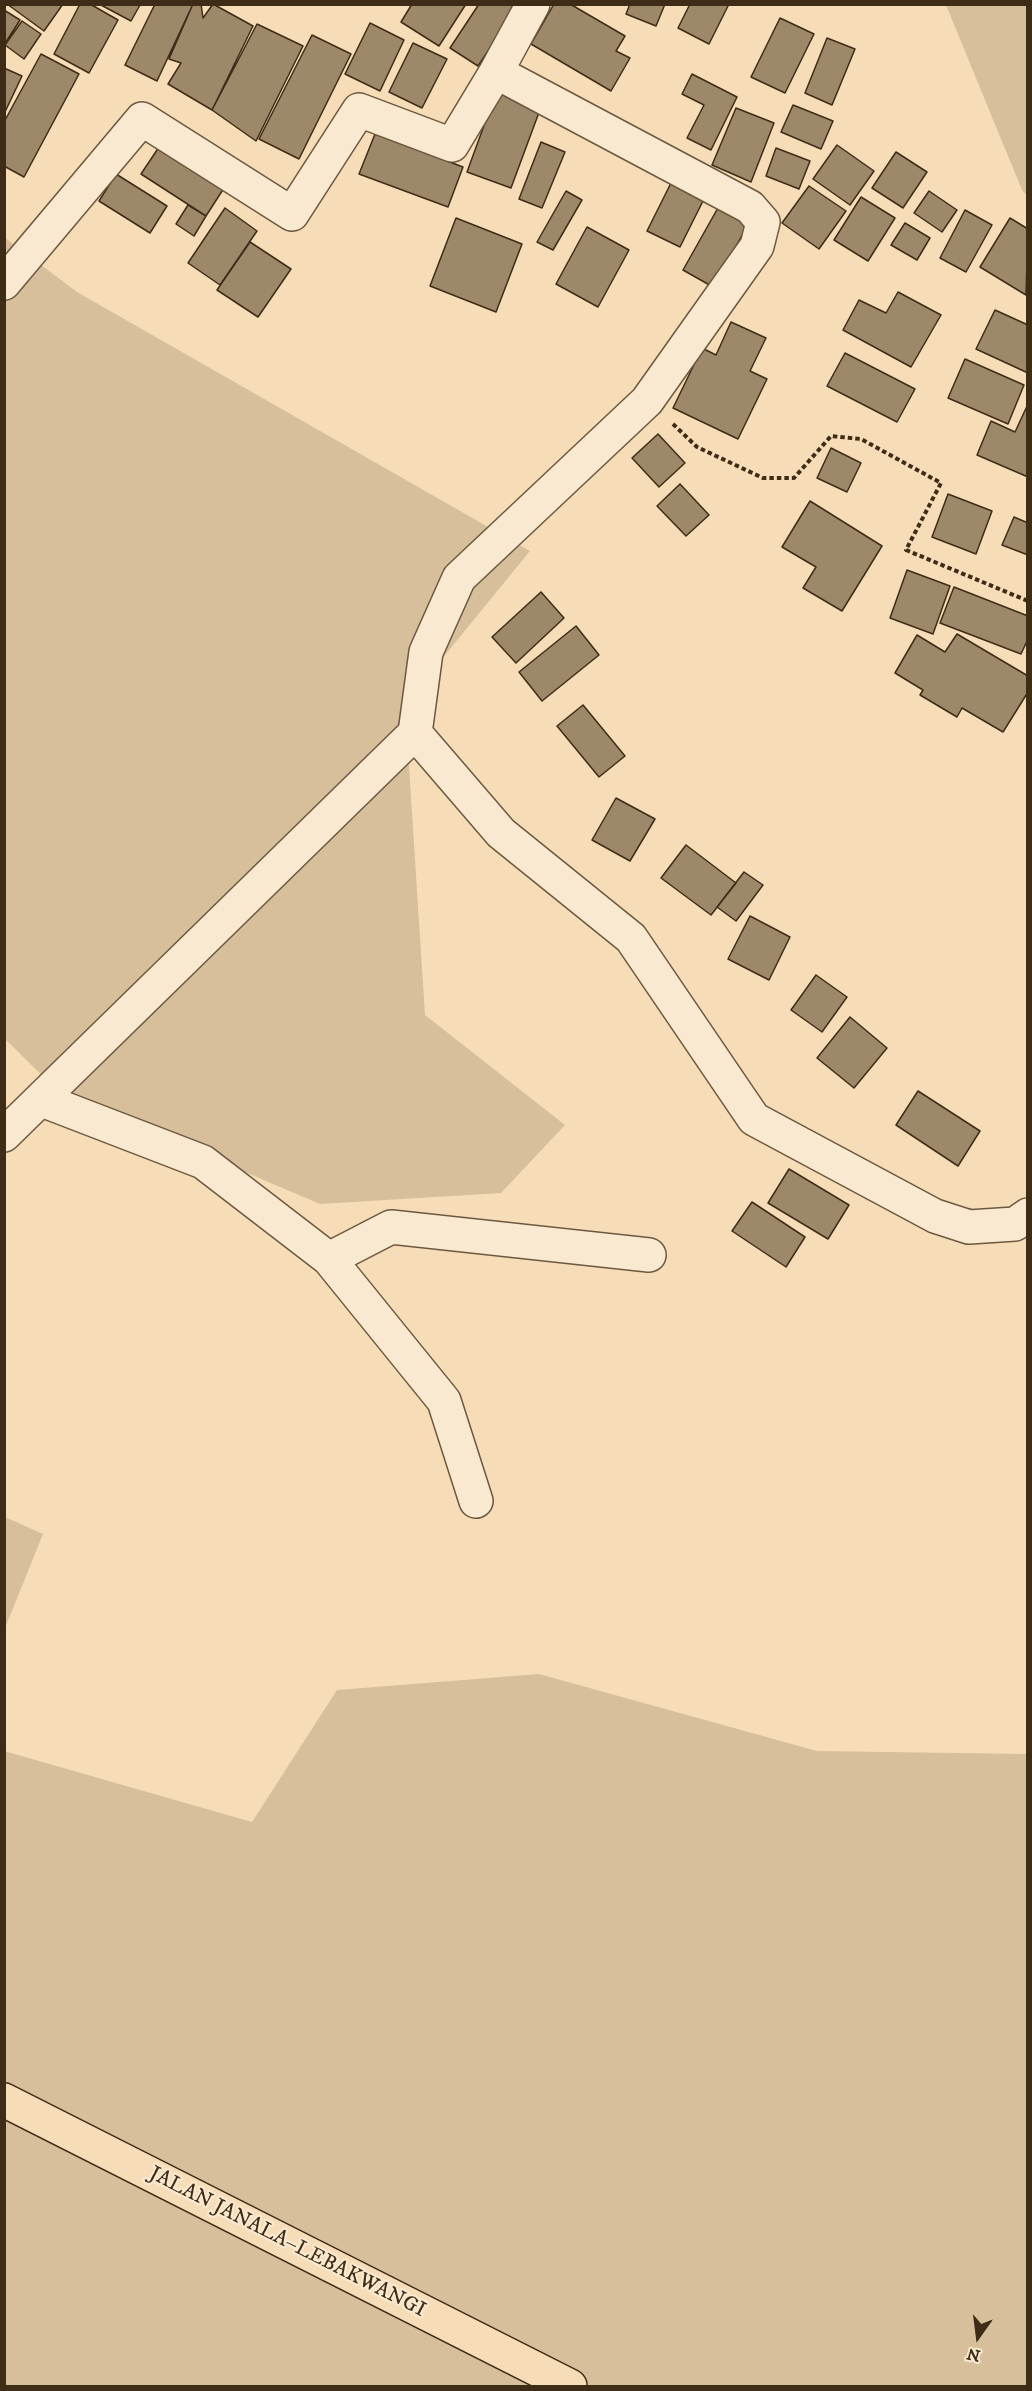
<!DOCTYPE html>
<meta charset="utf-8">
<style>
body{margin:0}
#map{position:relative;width:1032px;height:2391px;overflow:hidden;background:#f6ddb7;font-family:"IM FELL DW Pica",serif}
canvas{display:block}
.frame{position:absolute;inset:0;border:6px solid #3e2c17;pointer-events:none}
.north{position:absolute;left:948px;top:2307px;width:60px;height:60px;-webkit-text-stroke:4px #f9e9d0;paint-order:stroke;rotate:194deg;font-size:16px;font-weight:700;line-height:24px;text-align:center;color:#3e2c17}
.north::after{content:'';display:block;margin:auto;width:21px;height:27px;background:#3e2c17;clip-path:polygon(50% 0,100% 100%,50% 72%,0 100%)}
</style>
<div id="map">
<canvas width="1032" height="2391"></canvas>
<div class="frame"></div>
<div class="north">N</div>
</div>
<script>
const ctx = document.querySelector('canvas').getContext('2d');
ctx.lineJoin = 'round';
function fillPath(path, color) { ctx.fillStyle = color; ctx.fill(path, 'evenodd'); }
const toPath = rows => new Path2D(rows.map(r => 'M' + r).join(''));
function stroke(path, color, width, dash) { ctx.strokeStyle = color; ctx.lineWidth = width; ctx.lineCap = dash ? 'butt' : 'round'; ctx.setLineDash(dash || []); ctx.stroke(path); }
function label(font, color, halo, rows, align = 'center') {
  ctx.font = font + ' "IM FELL DW Pica",serif'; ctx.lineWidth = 4.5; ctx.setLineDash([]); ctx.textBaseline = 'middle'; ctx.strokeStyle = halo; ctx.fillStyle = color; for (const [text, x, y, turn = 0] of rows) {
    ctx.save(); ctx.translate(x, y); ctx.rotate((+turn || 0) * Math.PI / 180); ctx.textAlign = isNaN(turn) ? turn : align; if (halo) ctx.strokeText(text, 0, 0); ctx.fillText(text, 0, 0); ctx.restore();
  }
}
const green = toPath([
 [946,5,1027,5,1027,196,1022,190],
 [4,237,77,292,530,551,405,704,425,1015,565,1125,501,1193,320,1204,60,1093,5,1039],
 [5,1517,43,1534,5,1628],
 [539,1674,817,1751,1027,1754,1027,2386,5,2386,4,1751,252,1822,337,1690]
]);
const building = toPath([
 [7,4,63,4,44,31,7,4],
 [80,4,90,4,118,20,89,73,54,54,80,4],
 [99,4,138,4,140,5,131,21,99,4],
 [155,4,193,4,157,81,125,65,155,4],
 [193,4,201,4,203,18,213,4,253,26,212,110,168,84,181,63,169,59,193,4],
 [412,4,466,4,439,46,401,22,412,4],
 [479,4,509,4,516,9,478,66,450,48,479,4],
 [554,4,570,4,625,36,616,51,630,58,611,91,531,44,554,4],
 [630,4,665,4,656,26,626,14,630,4],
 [690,4,729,4,709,44,678,28,690,4],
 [4,10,20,20,4,45,4,10],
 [780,18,814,34,785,93,751,77,780,18],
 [22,21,41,34,24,59,5,45,22,21],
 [370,23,404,40,380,91,345,74,370,23],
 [257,24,303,46,256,141,212,110,257,24],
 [312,35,351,54,299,159,259,139,312,35],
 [827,38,855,49,832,105,805,93,827,38],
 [413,43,447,59,422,108,389,92,413,43],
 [41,54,79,74,24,177,4,166,4,122,41,54],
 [4,68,22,76,5,112,4,112,4,68],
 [692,74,737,97,711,150,687,138,704,105,682,94,692,74],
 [497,90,541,107,511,188,467,172,497,90],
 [793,105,833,121,821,149,781,132,793,105],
 [736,108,774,123,751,182,712,165,736,108],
 [375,134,463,167,448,207,359,174,375,134],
 [541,142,565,152,542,208,519,199,541,142],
 [837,145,874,171,850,205,813,179,837,145],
 [159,147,224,188,206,216,141,174,159,147],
 [776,148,810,161,799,189,766,176,776,148],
 [896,152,927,172,903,208,872,188,896,152],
 [116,174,167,206,150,233,99,201,116,174],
 [673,179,706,195,680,247,647,231,673,179],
 [809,186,846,211,819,249,782,223,809,186],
 [566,191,582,200,553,250,537,242,566,191],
 [929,191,957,210,942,232,914,213,929,191],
 [861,197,895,218,868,261,834,240,861,197],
 [188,205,206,216,194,236,176,224,188,205],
 [719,206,749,223,713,287,683,270,719,206],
 [225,208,257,231,220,285,188,263,225,208],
 [965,210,992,225,966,272,940,258,965,210],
 [456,218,522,244,496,312,430,286,456,218],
 [1010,218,1028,229,1026,295,980,267,1010,218],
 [905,223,930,238,917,260,891,245,905,223],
 [587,227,629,250,598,307,556,284,587,227],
 [250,242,291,269,258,317,217,290,250,242],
 [898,292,941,315,911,367,843,330,859,300,886,313,898,292],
 [995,310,1028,325,1028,373,976,349,995,310],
 [731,322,766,338,750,371,767,379,738,439,673,408,702,348,716,355,731,322],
 [845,353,915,389,897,422,827,386,845,353],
 [965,359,1024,385,1008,424,948,398,965,359],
 [1028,404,1028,477,977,455,991,421,1015,432,1028,404],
 [658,434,685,463,659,487,632,458,658,434],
 [831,448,861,463,847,492,817,478,831,448],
 [680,484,709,515,686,536,657,506,680,484],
 [948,494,992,511,976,554,932,537,948,494],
 [810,501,882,546,842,611,803,588,816,567,782,547,810,501],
 [1014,517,1028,523,1028,555,1002,545,1014,517],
 [907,570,950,586,933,634,890,618,907,570],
 [954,587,1028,616,1028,639,1021,654,940,623,954,587],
 [541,592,564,618,516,663,492,637,541,592],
 [576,626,599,655,542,701,519,672,576,626],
 [957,634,1028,676,1028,692,1003,732,962,708,957,717,920,695,923,690,895,673,917,635,945,652,957,634],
 [583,705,625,756,599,777,557,726,583,705],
 [616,798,655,819,630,861,592,840,616,798],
 [686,845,736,883,711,915,661,878,686,845],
 [744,872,763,885,736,921,717,907,744,872],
 [750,916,790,937,769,980,728,959,750,916],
 [816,975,847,997,822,1032,791,1010,816,975],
 [850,1017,887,1048,854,1088,817,1058,850,1017],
 [918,1091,980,1131,958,1166,896,1125,918,1091],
 [789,1169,849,1205,828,1239,768,1203,789,1169],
 [752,1202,805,1237,786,1267,732,1231,752,1202]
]);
const path = toPath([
 [673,424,697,447,763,478,794,478,831,436,861,439,941,483,906,550,1028,601]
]);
const minor = toPath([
 [4,283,142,119,292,214,359,110,452,145,496,72],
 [415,733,501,833,631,938,754,1119,935,1216,969,1227,1015,1224,1028,1215],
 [42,1100,203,1162,329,1259,444,1401,476,1501],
 [4,1135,415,733,426,652,459,578,647,401,757,246,763,222,750,207,496,72,533,4],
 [329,1259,391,1227,649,1255]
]);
const major = toPath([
 [4,2100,570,2386]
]);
const streetNames = [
 ["JALAN JANALA–LEBAKWANGI",287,2243,27]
];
fillPath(green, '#d7bf9c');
fillPath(building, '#9e886a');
stroke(building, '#3e2c17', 1.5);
stroke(minor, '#6c583f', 36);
stroke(major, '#3e2c17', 36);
stroke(path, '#3e2c17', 4, [4.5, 3]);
stroke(minor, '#f9e9d0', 33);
stroke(major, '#f6ddb7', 33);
label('21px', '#3e2c17', '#f9e9d0', streetNames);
</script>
